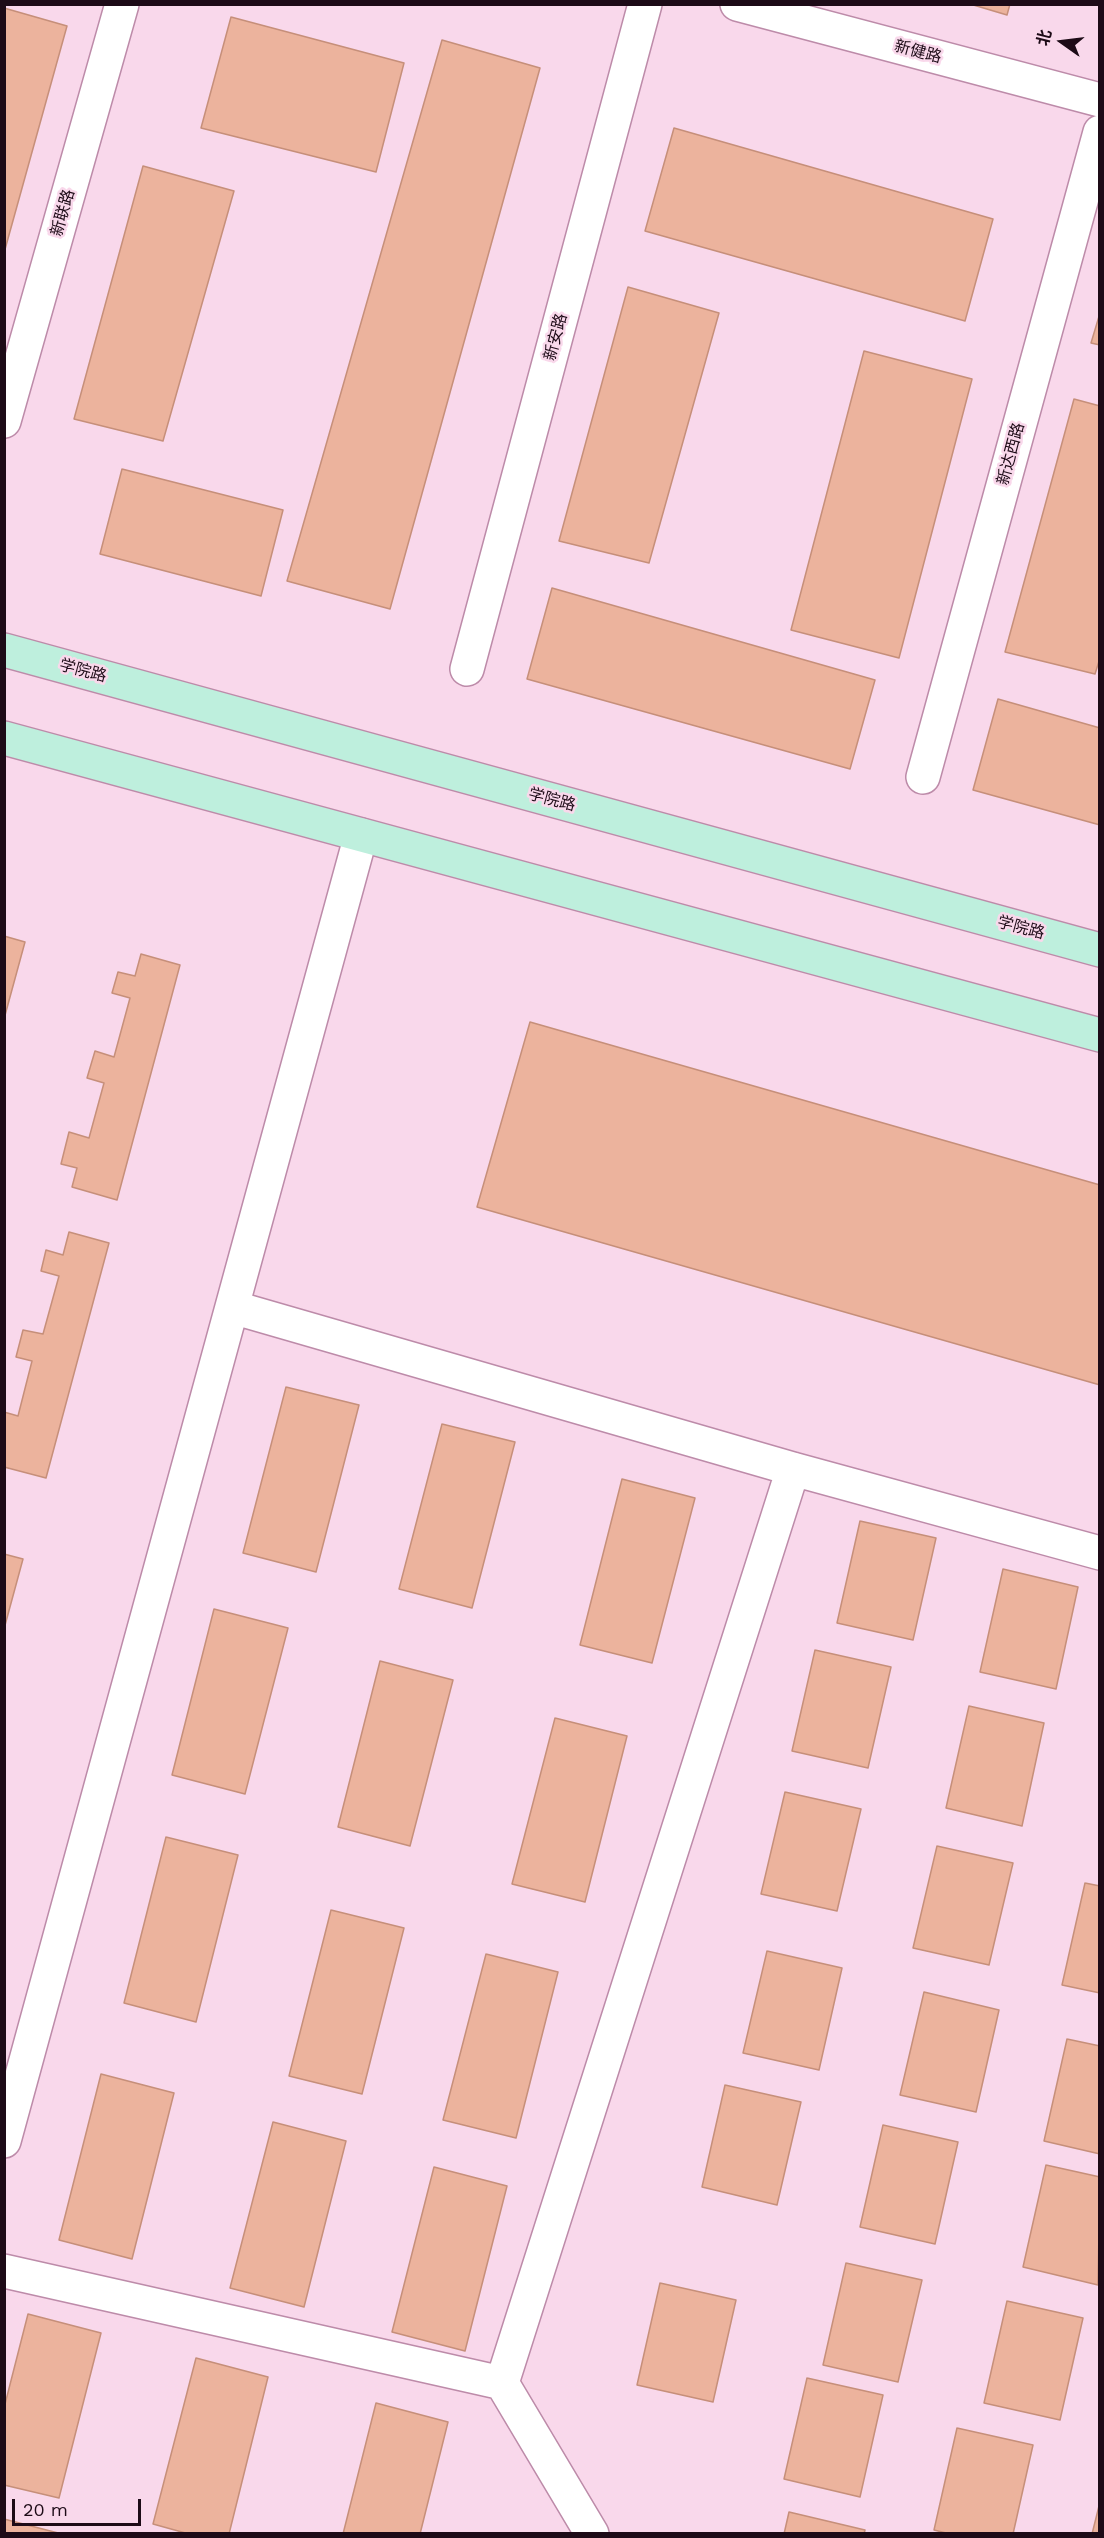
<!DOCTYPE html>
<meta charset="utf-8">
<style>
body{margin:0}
#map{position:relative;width:1104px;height:2538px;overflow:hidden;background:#f9d8eb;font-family:"Work Sans","Noto Sans SC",sans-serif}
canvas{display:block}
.frame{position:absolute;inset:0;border:6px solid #1d0b17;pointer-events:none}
.north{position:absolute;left:1032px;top:12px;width:60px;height:60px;-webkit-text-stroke:4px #f9d8eb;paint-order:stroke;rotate:284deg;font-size:16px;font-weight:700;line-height:24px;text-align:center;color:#1d0b17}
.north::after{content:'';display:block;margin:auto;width:21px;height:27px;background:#1d0b17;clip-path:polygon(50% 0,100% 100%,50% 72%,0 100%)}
.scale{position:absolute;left:12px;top:2499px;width:129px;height:27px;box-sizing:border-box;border:3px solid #1d0b17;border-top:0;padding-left:8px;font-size:18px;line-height:21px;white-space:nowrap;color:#1d0b17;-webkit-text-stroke:4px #f9d8eb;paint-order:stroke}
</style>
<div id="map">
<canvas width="1104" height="2538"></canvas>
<div class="frame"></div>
<div class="north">北</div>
<div class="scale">20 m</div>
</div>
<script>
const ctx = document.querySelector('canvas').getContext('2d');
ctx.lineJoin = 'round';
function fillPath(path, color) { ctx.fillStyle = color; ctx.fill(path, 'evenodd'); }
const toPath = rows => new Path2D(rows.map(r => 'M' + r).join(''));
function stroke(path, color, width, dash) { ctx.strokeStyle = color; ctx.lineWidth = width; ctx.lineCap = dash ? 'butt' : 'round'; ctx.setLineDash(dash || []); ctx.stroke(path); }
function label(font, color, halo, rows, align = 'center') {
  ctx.font = font + ' "Work Sans","Noto Sans SC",sans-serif'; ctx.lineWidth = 5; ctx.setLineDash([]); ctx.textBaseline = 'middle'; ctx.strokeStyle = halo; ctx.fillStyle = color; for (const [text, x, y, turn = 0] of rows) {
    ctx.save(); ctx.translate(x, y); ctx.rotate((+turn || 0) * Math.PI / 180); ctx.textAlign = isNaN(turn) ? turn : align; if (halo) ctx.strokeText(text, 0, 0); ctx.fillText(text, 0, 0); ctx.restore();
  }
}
const building = toPath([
 [970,4,1010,4,1007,15,970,4],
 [4,8,67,26,4,253,4,8],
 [231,17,404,63,376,172,201,128,231,17],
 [442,40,540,68,390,609,287,581,442,40],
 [674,128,993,219,965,321,645,231,674,128],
 [143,166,234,191,163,441,74,419,143,166],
 [628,287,719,313,649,563,559,541,628,287],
 [1100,313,1100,345,1091,343,1100,313],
 [864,351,972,379,899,658,791,630,864,351],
 [1074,399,1100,406,1100,658,1095,674,1005,652,1074,399],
 [122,469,283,510,261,596,100,554,122,469],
 [552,588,875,680,850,769,527,679,552,588],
 [998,699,1100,728,1100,825,973,790,998,699],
 [4,936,25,942,4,1019,4,936],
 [141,954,180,965,117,1200,72,1187,77,1168,61,1164,69,1132,89,1138,104,1083,87,1078,95,1051,114,1057,130,998,112,993,118,972,135,976,141,954],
 [530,1022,1100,1185,1100,1385,477,1207,530,1022],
 [69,1232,109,1243,46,1478,4,1467,4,1412,18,1416,32,1361,16,1357,23,1330,43,1334,59,1276,41,1271,46,1250,63,1255,69,1232],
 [286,1387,359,1405,316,1572,243,1553,286,1387],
 [442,1424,515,1442,472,1608,399,1589,442,1424],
 [622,1479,695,1498,652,1663,580,1645,622,1479],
 [860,1521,936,1538,913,1640,837,1623,860,1521],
 [4,1554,23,1559,4,1629,4,1554],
 [1003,1569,1078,1587,1056,1689,980,1672,1003,1569],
 [214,1609,288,1628,245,1794,172,1775,214,1609],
 [815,1650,891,1667,868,1768,792,1751,815,1650],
 [380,1661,453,1680,410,1846,338,1827,380,1661],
 [969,1706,1044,1723,1022,1826,946,1808,969,1706],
 [555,1718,627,1736,585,1902,512,1884,555,1718],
 [785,1792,861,1809,837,1911,761,1894,785,1792],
 [166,1837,238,1855,196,2022,124,2003,166,1837],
 [937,1846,1013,1863,989,1965,913,1948,937,1846],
 [1085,1883,1100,1886,1100,1993,1062,1985,1085,1883],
 [331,1910,404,1928,362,2094,289,2076,331,1910],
 [767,1951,842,1968,819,2070,743,2053,767,1951],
 [486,1954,558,1972,516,2138,443,2120,486,1954],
 [924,1992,999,2010,976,2112,900,2095,924,1992],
 [1067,2039,1100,2046,1100,2154,1044,2141,1067,2039],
 [101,2074,174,2093,132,2259,59,2240,101,2074],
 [725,2085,801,2102,777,2205,702,2187,725,2085],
 [273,2122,346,2141,304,2307,230,2288,273,2122],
 [883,2125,958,2142,935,2244,860,2227,883,2125],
 [1046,2165,1100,2177,1098,2285,1023,2267,1046,2165],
 [434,2167,507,2186,465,2351,392,2332,434,2167],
 [846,2263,922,2280,898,2382,823,2365,846,2263],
 [660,2283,736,2300,713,2402,637,2385,660,2283],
 [1007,2301,1083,2318,1060,2420,984,2403,1007,2301],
 [28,2314,101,2333,59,2498,4,2485,4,2408,28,2314],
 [196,2358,268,2377,229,2534,189,2534,153,2524,196,2358],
 [807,2378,883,2395,860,2497,784,2479,807,2378],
 [376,2403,448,2422,420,2534,343,2534,376,2403],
 [957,2428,1033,2445,1013,2534,950,2534,934,2530,957,2428],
 [1100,2502,1100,2534,1092,2534,1100,2502],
 [789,2512,865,2530,864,2534,784,2534,789,2512],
 [4,2519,62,2534,4,2534,4,2519]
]);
const minor = toPath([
 [737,4,1100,100],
 [4,421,122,4],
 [467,669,645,4],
 [923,777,1100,132],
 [232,1307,793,1469,1100,1553],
 [4,2141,361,835],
 [4,2271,502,2383,592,2534],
 [502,2383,793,1469]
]);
const secondary = toPath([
 [4,650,1100,950],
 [4,738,1100,1035]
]);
const streetNames = [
 ["新健路",918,52,15],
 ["新联路",63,213,-74],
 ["新安路",556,337,-75],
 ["新达西路",1011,454,-75],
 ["学院路",83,671,15],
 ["学院路",552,800,15],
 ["学院路",1021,928,15]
];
fillPath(building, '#ecb39d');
stroke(building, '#c68f7a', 1.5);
stroke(minor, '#bd8ba9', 36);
stroke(secondary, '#bd8ba9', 36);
stroke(minor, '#fff', 33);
stroke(secondary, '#beefdd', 33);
label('16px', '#1d0b17', '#f9d8eb', streetNames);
</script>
